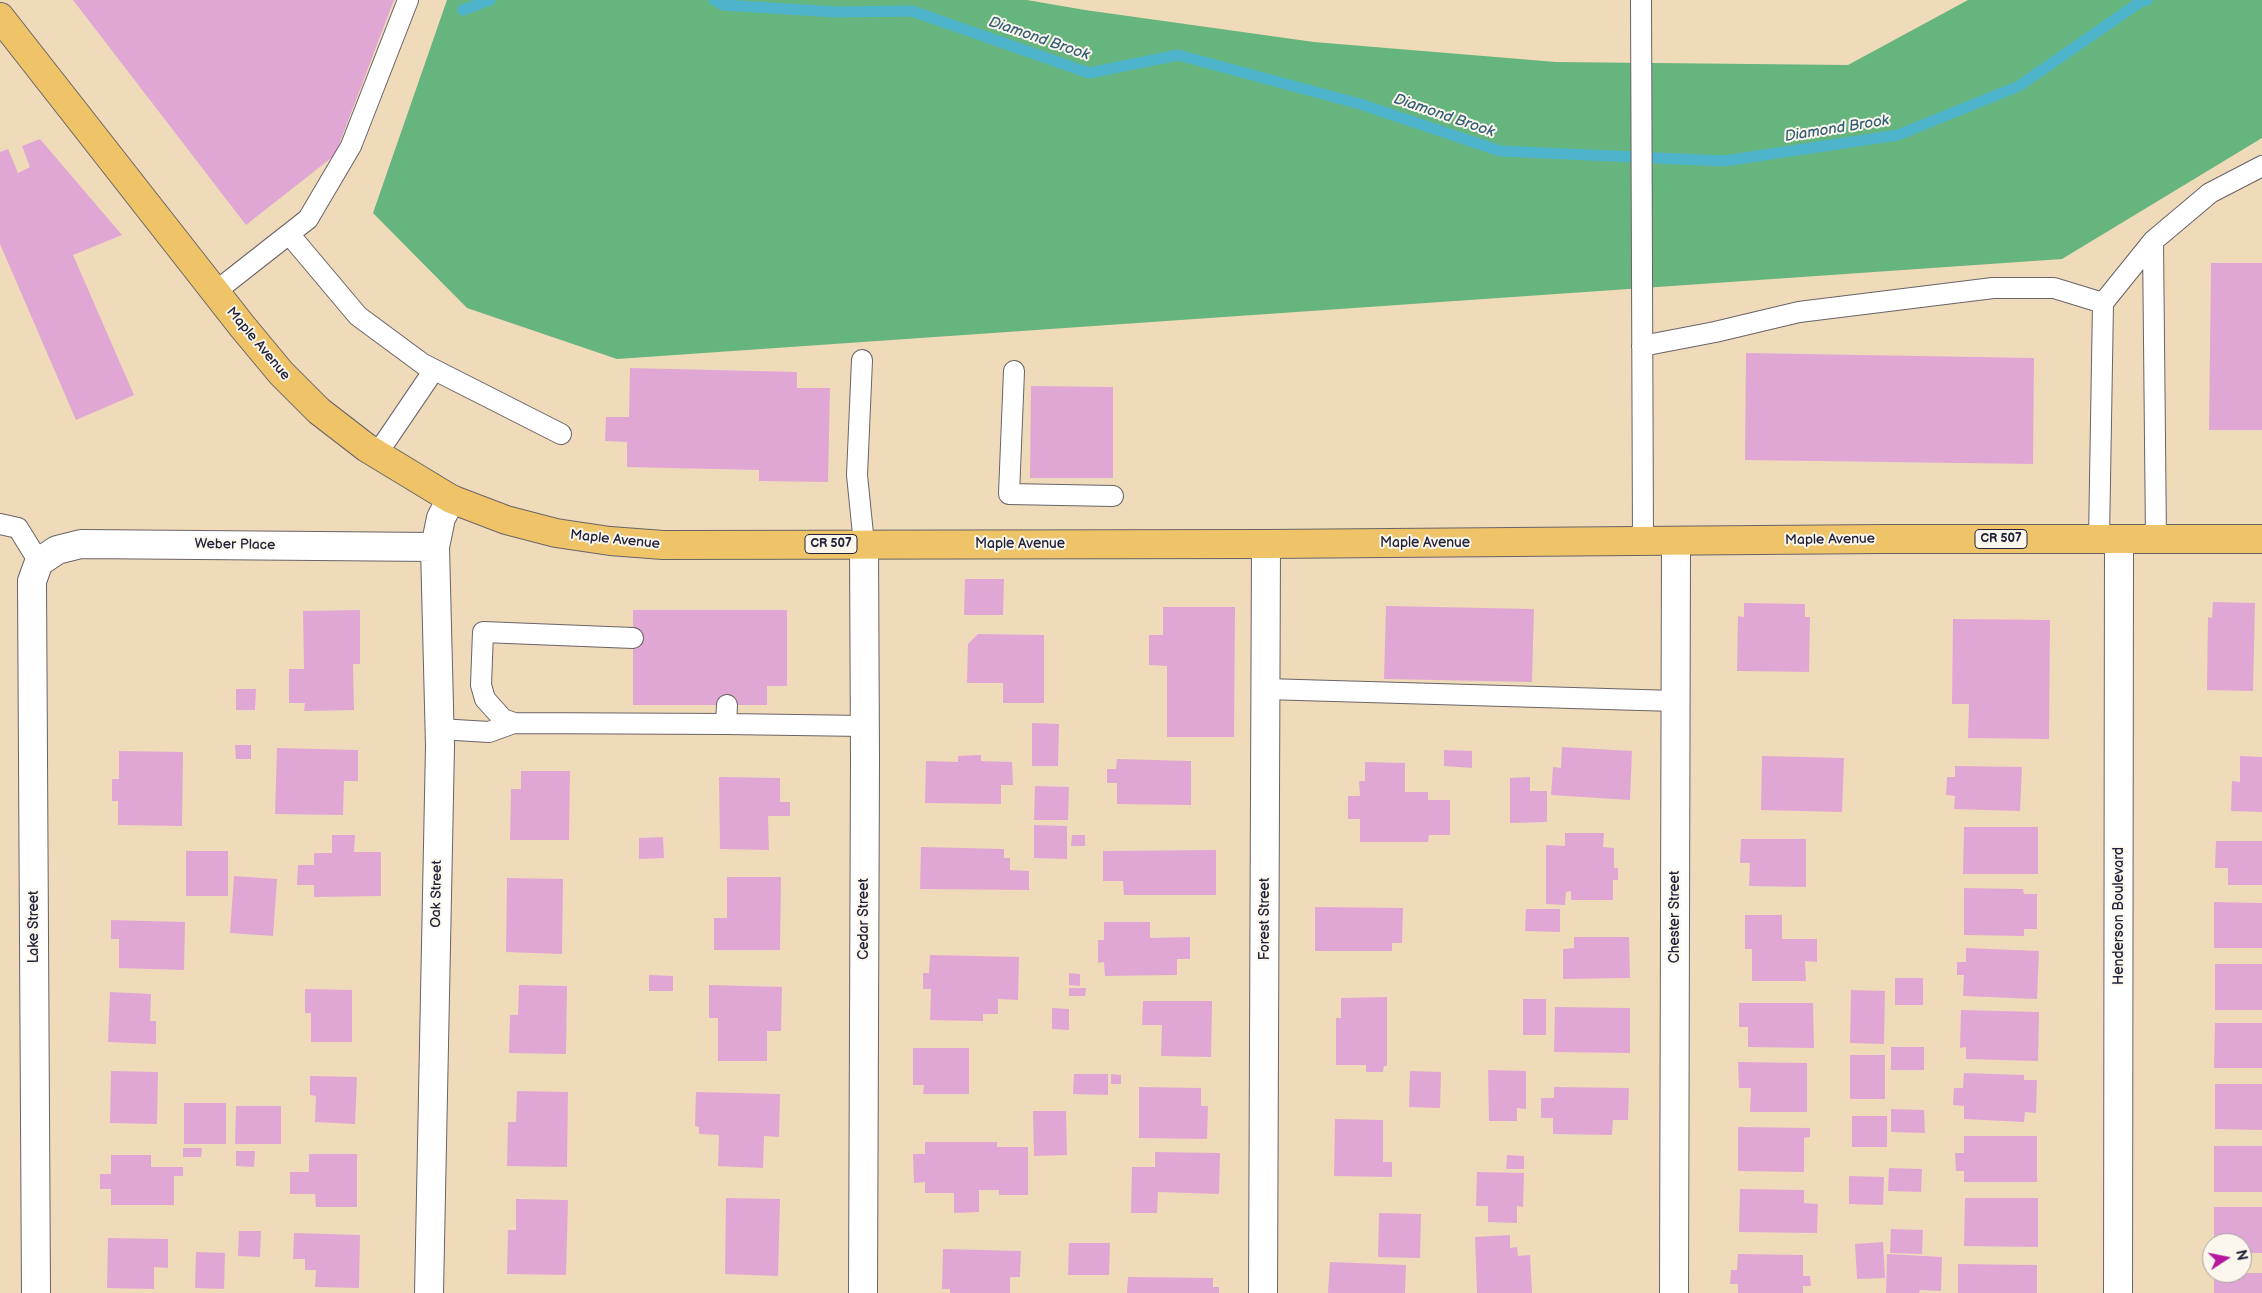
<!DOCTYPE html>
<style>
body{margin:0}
#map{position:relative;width:2262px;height:1293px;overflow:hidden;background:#efdbba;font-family:"Balsamiq Sans",sans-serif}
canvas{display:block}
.north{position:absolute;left:2202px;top:1233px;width:50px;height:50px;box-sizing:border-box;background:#fbf7ec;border:1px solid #a4a2a5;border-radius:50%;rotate:79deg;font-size:14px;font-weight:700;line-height:20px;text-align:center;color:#22223b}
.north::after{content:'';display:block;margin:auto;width:18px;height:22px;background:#b5179e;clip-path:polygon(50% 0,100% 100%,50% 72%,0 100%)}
</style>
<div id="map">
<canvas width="2262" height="1293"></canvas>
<div class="north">N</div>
</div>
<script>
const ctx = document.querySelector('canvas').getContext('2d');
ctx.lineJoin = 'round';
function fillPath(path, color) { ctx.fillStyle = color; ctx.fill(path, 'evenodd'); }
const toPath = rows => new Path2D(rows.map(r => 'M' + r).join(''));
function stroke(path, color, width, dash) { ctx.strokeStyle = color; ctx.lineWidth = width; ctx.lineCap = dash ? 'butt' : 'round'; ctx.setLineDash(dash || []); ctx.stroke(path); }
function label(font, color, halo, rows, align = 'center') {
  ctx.font = font + ' "Balsamiq Sans",sans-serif'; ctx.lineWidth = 4; ctx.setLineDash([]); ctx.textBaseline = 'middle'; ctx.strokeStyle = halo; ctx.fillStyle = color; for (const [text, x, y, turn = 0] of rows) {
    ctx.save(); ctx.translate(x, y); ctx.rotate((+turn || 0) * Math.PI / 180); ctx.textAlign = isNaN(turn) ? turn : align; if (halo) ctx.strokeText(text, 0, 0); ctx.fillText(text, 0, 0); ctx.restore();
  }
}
const forest = toPath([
 [447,0,1027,0,1085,10,1314,42,1556,62,1848,65,1968,0,2262,0,2262,138,2062,259,617,359,467,308,373,213]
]);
const stream = toPath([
 [714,0,723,5,836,12,912,11,1089,73,1178,55,1360,104,1500,151,1724,161,1898,135,2019,86,2140,2,2147,0],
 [463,10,490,0]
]);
const building = toPath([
 [73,0,394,0,335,155,246,225],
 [40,139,122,235,73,255,134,395,76,420,0,244,0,152,8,149,18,173,30,167,22,146],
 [2211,263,2262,263,2262,430,2209,430],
 [1746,353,2034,358,2033,464,1745,460],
 [630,368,797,372,797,388,830,388,828,482,759,481,759,470,627,467,627,442,605,441,606,417,629,417],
 [1031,386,1113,387,1113,478,1030,478],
 [965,579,1004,579,1003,615,964,615],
 [2213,602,2255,603,2253,691,2207,690,2208,617,2212,618],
 [1744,603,1805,604,1805,617,1810,617,1809,672,1737,671,1738,616,1744,617],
 [1386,606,1534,609,1532,682,1384,679],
 [1163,607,1235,607,1234,737,1167,737,1167,666,1149,665,1149,635,1163,635],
 [360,610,360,664,353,664,354,710,304,711,305,703,289,703,289,669,304,669,303,611],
 [633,610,787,610,787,686,767,686,767,705,633,705],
 [1953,619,2050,620,2049,739,1968,738,1969,704,1952,704],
 [978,634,1044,635,1044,703,1003,703,1003,683,967,683,968,644],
 [236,689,256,689,255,710,236,710],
 [1032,723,1059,724,1058,766,1032,766],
 [235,745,251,745,251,759,236,759],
 [1562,747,1632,751,1630,800,1551,795,1553,767,1561,768],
 [277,748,358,750,358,781,344,781,343,815,275,814],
 [1444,750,1472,751,1472,768,1444,766],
 [119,751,183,752,182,826,118,825,118,801,112,801,112,779,119,779],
 [981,755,981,761,1012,762,1013,785,1001,785,1001,804,925,803,926,761,958,762,958,756],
 [1762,756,1844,758,1842,812,1761,810],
 [2240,756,2262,757,2262,812,2231,811,2232,781,2240,782],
 [1117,759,1191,761,1191,805,1117,804,1117,783,1107,783,1107,769,1116,769],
 [1365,762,1405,763,1405,792,1428,792,1428,800,1450,800,1450,835,1429,835,1428,842,1360,842,1360,819,1348,819,1348,796,1360,796,1359,781,1365,781],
 [1955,766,2022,767,2020,811,1954,809,1955,796,1946,795,1947,777,1955,777],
 [521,771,570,771,569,840,510,840,511,789,521,789],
 [719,777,780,778,780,802,790,802,790,816,768,816,769,850,720,849],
 [1530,777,1530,791,1547,791,1547,822,1510,823,1510,778],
 [1035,786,1069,787,1068,820,1034,820],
 [1034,825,1067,826,1067,859,1034,858],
 [1964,827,2038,827,2038,874,1963,874],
 [1565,833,1604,833,1603,847,1614,848,1614,868,1618,868,1618,880,1613,880,1613,900,1571,900,1571,891,1566,892,1565,905,1546,904,1546,845,1565,846],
 [332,835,355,835,354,852,381,852,381,896,314,897,314,885,297,885,298,865,314,865,314,853,332,853],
 [1072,835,1085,835,1085,846,1071,846],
 [663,837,664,858,639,859,639,838],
 [1741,839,1806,839,1806,887,1749,886,1750,863,1740,863],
 [2216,841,2262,841,2262,885,2228,885,2228,868,2215,868],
 [921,847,1004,849,1004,858,1010,858,1010,870,1029,871,1029,890,920,889],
 [1216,850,1216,895,1124,895,1123,881,1103,881,1103,851],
 [186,851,228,851,228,896,186,896],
 [234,876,277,879,273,936,230,933],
 [727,877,781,877,780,950,714,950,714,918,727,918],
 [507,878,563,879,562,954,506,952],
 [1964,888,2023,889,2024,894,2037,894,2037,929,2024,929,2024,936,1964,935],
 [2214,902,2262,903,2262,948,2214,948],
 [1315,907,1403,908,1402,943,1392,943,1392,951,1315,951],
 [1526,909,1560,909,1560,932,1525,931],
 [1745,915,1782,915,1782,939,1817,939,1817,962,1805,961,1806,981,1752,981,1752,949,1745,949],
 [111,920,185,922,184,970,119,968,119,939,111,939],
 [1104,922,1150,922,1150,938,1190,937,1190,959,1177,959,1177,975,1105,976,1104,962,1098,963,1098,940,1104,940],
 [1574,937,1629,937,1630,978,1563,979,1563,949,1574,948],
 [1966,948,2039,951,2037,999,1963,996,1964,975,1957,975,1957,962,1966,962],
 [930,955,1019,957,1018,1000,998,999,998,1014,983,1014,983,1021,930,1020,931,989,923,989,923,973,929,973],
 [2215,964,2262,964,2262,1010,2215,1010],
 [1069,973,1080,974,1080,986,1069,985],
 [649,975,673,976,673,991,649,991],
 [1895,978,1923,978,1923,1005,1895,1005],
 [519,985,567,986,566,1054,509,1053,510,1015,518,1015],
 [709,985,782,987,781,1031,767,1031,767,1061,718,1061,718,1018,709,1018],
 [1069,988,1086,988,1085,996,1069,996],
 [305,989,352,990,352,1042,311,1042,311,1013,305,1013],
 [1851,990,1885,991,1884,1044,1850,1043],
 [110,992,151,994,150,1021,156,1021,156,1044,108,1042],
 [1387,997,1387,1066,1384,1066,1383,1072,1366,1072,1366,1065,1336,1065,1336,1018,1341,1018,1341,998],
 [1523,999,1546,999,1546,1035,1523,1035],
 [1143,1001,1212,1001,1211,1057,1161,1056,1162,1025,1142,1025],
 [1739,1003,1813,1003,1814,1048,1748,1047,1748,1027,1739,1027],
 [1555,1007,1630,1008,1630,1053,1554,1052],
 [1052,1008,1069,1009,1069,1030,1052,1029],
 [1961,1010,2039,1012,2038,1061,1966,1059,1966,1047,1960,1048],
 [2215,1023,2262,1023,2262,1068,2214,1068],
 [1891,1047,1924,1047,1924,1070,1891,1070],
 [913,1048,969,1048,969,1094,923,1094,924,1085,913,1085],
 [1850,1055,1885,1055,1885,1099,1850,1099],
 [1738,1062,1807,1063,1807,1112,1750,1112,1751,1088,1739,1088],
 [1488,1070,1526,1071,1526,1109,1517,1108,1517,1121,1489,1121],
 [111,1071,158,1072,157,1124,110,1123],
 [1410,1071,1441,1072,1440,1108,1409,1107],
 [1964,1073,2024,1075,2024,1080,2037,1080,2036,1113,2025,1112,2024,1122,1964,1119,1964,1106,1953,1105,1954,1088,1963,1088],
 [1074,1074,1108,1074,1108,1095,1073,1094],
 [1111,1074,1121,1075,1121,1084,1111,1084],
 [310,1076,357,1077,355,1124,315,1122,316,1096,310,1095],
 [2215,1084,2262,1084,2262,1130,2215,1129],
 [1139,1087,1201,1088,1201,1106,1208,1106,1207,1139,1139,1138],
 [1554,1087,1629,1088,1628,1120,1613,1120,1612,1135,1553,1134,1553,1118,1541,1118,1541,1098,1554,1098],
 [517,1091,568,1092,567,1167,507,1166,508,1122,516,1122],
 [696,1092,780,1094,779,1137,764,1136,763,1168,718,1166,719,1135,699,1134,699,1127,695,1126],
 [184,1103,226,1103,226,1144,184,1144],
 [236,1106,281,1106,281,1144,235,1144],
 [1891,1109,1924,1110,1925,1133,1891,1132],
 [1033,1111,1066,1111,1067,1155,1034,1156],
 [1852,1116,1887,1116,1887,1147,1852,1147],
 [1335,1119,1383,1120,1383,1162,1392,1162,1392,1177,1334,1176],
 [1738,1127,1810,1128,1810,1137,1804,1138,1804,1172,1738,1171],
 [1964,1136,2037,1136,2037,1182,1964,1182,1964,1171,1956,1171,1955,1153,1964,1153],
 [925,1142,997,1142,997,1147,1028,1147,1028,1195,999,1195,999,1190,979,1190,979,1212,954,1213,954,1193,925,1193,925,1182,914,1183,913,1154,925,1154],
 [2214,1146,2262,1146,2262,1192,2214,1192],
 [183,1148,202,1148,201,1157,183,1157],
 [236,1151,255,1151,254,1167,236,1166],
 [1155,1152,1220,1153,1219,1194,1158,1192,1157,1213,1131,1213,1132,1167,1155,1167],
 [309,1154,357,1154,357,1207,316,1207,315,1194,290,1194,290,1172,309,1172],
 [111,1155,151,1155,151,1167,183,1167,183,1176,174,1176,174,1205,111,1205,111,1189,100,1189,100,1174,111,1174],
 [1507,1155,1524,1156,1524,1169,1506,1169],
 [1889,1168,1922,1169,1921,1192,1888,1191],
 [1477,1172,1524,1173,1523,1207,1517,1206,1517,1223,1488,1222,1488,1206,1476,1206],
 [1849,1176,1884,1177,1883,1205,1849,1204],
 [1740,1189,1804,1190,1804,1203,1818,1204,1817,1233,1739,1232],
 [726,1198,780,1199,778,1276,725,1274],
 [1965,1198,2038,1198,2038,1247,1964,1246],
 [516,1199,568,1200,566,1275,507,1274,508,1230,516,1230],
 [2214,1207,2262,1207,2262,1253,2242,1253,2242,1243,2214,1243],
 [1379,1213,1421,1214,1420,1258,1378,1257],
 [1891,1229,1923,1230,1922,1254,1890,1253],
 [239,1231,261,1231,260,1257,238,1256],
 [294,1233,360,1235,359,1288,315,1287,316,1270,305,1270,305,1259,293,1259],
 [1510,1235,1510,1248,1517,1247,1518,1256,1530,1255,1532,1293,1477,1293,1475,1237],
 [108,1238,168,1239,168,1268,154,1267,154,1289,107,1288],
 [1883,1242,1885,1278,1857,1279,1855,1244],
 [1069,1243,1110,1243,1109,1275,1068,1275],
 [943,1249,1021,1251,1020,1277,1010,1277,1010,1293,950,1293,950,1289,942,1289],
 [196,1252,225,1253,224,1289,195,1288],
 [1738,1254,1803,1255,1803,1276,1810,1276,1811,1286,1803,1286,1803,1293,1738,1293,1738,1284,1730,1284,1731,1270,1737,1270],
 [1887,1254,1942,1257,1941,1291,1920,1290,1919,1293,1886,1293],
 [1330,1262,1406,1265,1405,1293,1328,1293],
 [1958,1264,2037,1265,2037,1293,1958,1293],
 [2214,1273,2262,1273,2262,1293,2214,1293],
 [1128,1277,1213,1278,1213,1287,1219,1287,1219,1293,1127,1293]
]);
const lane = toPath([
 [1641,0,1643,541],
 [289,234,358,316,423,364,561,434],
 [2153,241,2156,539],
 [215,292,308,219,351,146,408,0],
 [1642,346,1715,332,1799,312,1993,288,2054,288,2103,303],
 [862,360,857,475,864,544],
 [1014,371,1009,494,1113,496],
 [377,454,434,370],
 [0,524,18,528,39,562],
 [2099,539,2103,303,2153,241,2210,193,2262,166],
 [633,638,483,632,481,685,485,699,503,719,514,723,726,724,727,705],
 [1265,689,1675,701],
 [726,724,865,726],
 [439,729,489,732,514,723]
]);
const street = toPath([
 [36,1293,32,581,39,562,57,550,81,544,435,547],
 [429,1293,440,746,435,547,441,518,451,499],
 [863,1293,865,759,864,544],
 [1263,1293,1266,544],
 [1674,1293,1676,541],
 [2118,1293,2119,539]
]);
const primary = toPath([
 [0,17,242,326,281,373,319,411,367,448,451,499,506,520,556,533,610,541,663,545,1266,544,1883,539,2262,539]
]);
const shields = [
 [2001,539,52],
 [831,544,52]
];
const shieldNames = [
 ["CR 507",2001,539],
 ["CR 507",831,544]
];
const streetNames = [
 ["Maple Avenue",258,344,50],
 ["Maple Avenue",615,540,6],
 ["Maple Avenue",1830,540,-1],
 ["Maple Avenue",1425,543],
 ["Maple Avenue",1020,544],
 ["Weber Place",235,545,1],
 ["Oak Street",437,894,-89],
 ["Henderson Boulevard",2119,916,-90],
 ["Chester Street",1675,917,-90],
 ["Cedar Street",864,919,-90],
 ["Forest Street",1265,919,-90],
 ["Lake Street",34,927,-90]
];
const waterNames = [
 ["Diamond Brook",1039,39,19],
 ["Diamond Brook",1444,116,19],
 ["Diamond Brook",1837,129,-9]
];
fillPath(forest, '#66b47e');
stroke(stream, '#4db4cc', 11);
fillPath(building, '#e1a7d4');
stroke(lane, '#6a6367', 22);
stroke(street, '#6a6367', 30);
stroke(primary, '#6a6367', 30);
stroke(lane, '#fff', 20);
stroke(street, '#fff', 28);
stroke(primary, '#efc469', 28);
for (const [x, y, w] of shields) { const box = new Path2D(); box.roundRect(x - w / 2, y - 9.5, w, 19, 4); ctx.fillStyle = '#fbf7ec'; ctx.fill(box); stroke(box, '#22223b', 1); }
label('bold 12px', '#22223b', null, shieldNames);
label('14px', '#22223b', '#fbf7ec', streetNames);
label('italic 15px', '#335c75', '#fbf7ec', waterNames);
</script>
